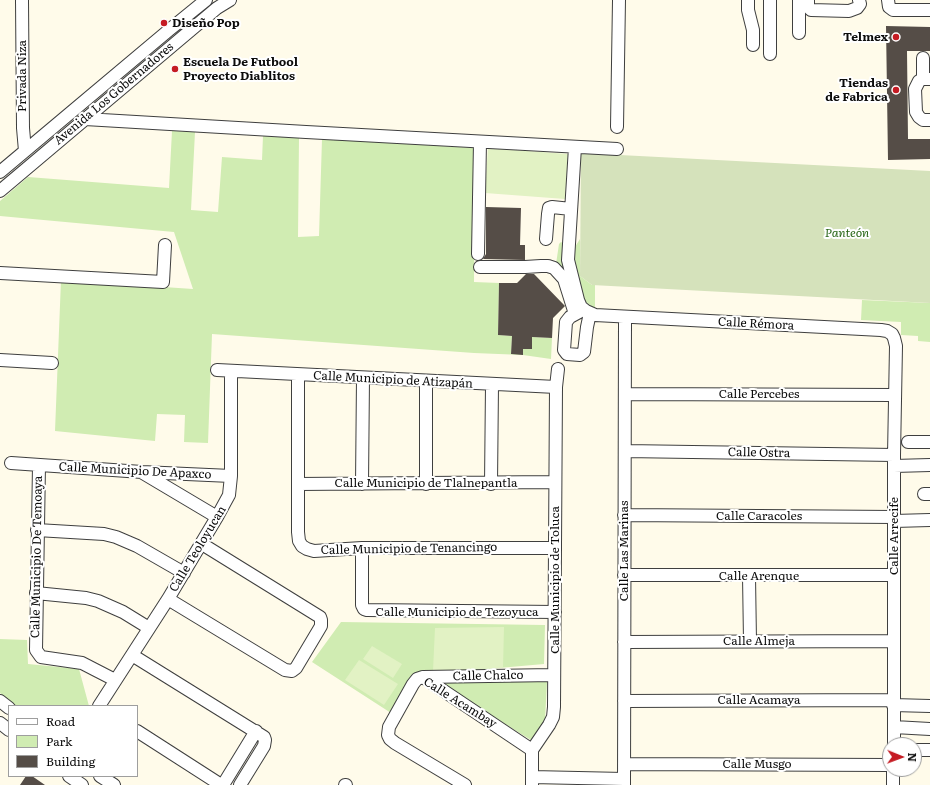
<!DOCTYPE html>
<meta charset="utf-8">
<style>
body{margin:0}
#map{position:relative;width:930px;height:785px;overflow:hidden;background:#fffbea;font-family:Literata,serif}
canvas{display:block}
.legend{position:absolute;left:8px;top:705px;width:130px;height:72px;box-sizing:border-box;background:#fff;border:1px solid #9e9e9e;margin:0;padding:5px 7px;list-style:none;font-size:12px;color:#0c0c0c}
.legend li{display:flex;align-items:center;gap:8px;height:20px}
.legend b{width:20px;border:1px solid #9e9e9e}
.north{position:absolute;left:882px;top:737px;width:40px;height:40px;box-sizing:border-box;background:#fff;border:1px solid #9e9e9e;border-radius:50%;rotate:91deg;font-size:11px;font-weight:700;line-height:16px;text-align:center;color:#0c0c0c}
.north::after{content:'';display:block;margin:auto;width:14px;height:18px;background:#c51b23;clip-path:polygon(50% 0,100% 100%,50% 72%,0 100%)}
</style>
<div id="map">
<canvas width="930" height="785"></canvas>
<ul class="legend">
<li><b style="height:5px;background:#fff"></b>Road</li>
<li><b style="height:11px;background:#d0ecb2"></b>Park</li>
<li><b style="height:11px;background:#554d47"></b>Building</li>
</ul>
<div class="north">N</div>
</div>
<script>
const ctx = document.querySelector('canvas').getContext('2d');
ctx.lineJoin = 'round';
function fillPath(path, color) { ctx.fillStyle = color; ctx.fill(path, 'evenodd'); }
const toPath = rows => new Path2D(rows.map(r => 'M' + r).join(''));
function stroke(path, color, width, dash) { ctx.strokeStyle = color; ctx.lineWidth = width; ctx.lineCap = dash ? 'butt' : 'round'; ctx.setLineDash(dash || []); ctx.stroke(path); }
function label(font, color, halo, rows, align = 'center') {
  ctx.font = font + ' Literata,serif'; ctx.lineWidth = 4; ctx.setLineDash([]); ctx.textBaseline = 'middle'; ctx.strokeStyle = halo; ctx.fillStyle = color; for (const [text, x, y, turn = 0] of rows) {
    ctx.save(); ctx.translate(x, y); ctx.rotate((+turn || 0) * Math.PI / 180); ctx.textAlign = isNaN(turn) ? turn : align; if (halo) ctx.strokeText(text, 0, 0); ctx.fillText(text, 0, 0); ctx.restore();
  }
}
const green = toPath([
 [172,131,195,132,191,210,218,212,222,157,262,160,263,136,299,138,298,237,319,236,322,139,475,148,474,282,499,283,498,335,512,336,511,354,522,354,523,349,532,349,532,337,552,338,551,359,523,355,474,353,212,334,208,443,184,442,185,415,157,414,155,441,55,431,61,280,193,289,174,232,0,216,0,201,28,177,169,188],
 [580,239,580,276,592,285,595,285,595,309,584,301,572,263,573,250],
 [561,242,564,244,565,272,556,264,559,244],
 [862,300,930,303,930,342,918,341,918,336,901,335,901,322,861,320],
 [341,622,545,625,544,664,431,674,391,713,312,662],
 [0,639,27,640,28,664,79,669,89,706,15,706,0,693],
 [448,679,547,682,545,720,531,740,445,687]
]);
const cemetery = toPath([
 [581,153,930,171,930,303,592,285,580,276]
]);
const pitch = toPath([
 [488,148,568,154,565,199,485,193],
 [504,627,503,668,433,671,435,628],
 [372,646,402,664,393,678,363,659],
 [359,660,398,684,384,705,345,680]
]);
const building = toPath([
 [886,26,930,27,930,51,907,51,908,139,930,139,930,159,888,160],
 [486,207,521,208,520,245,525,245,525,260,483,259,486,254],
 [526,274,534,274,565,306,553,318,552,338,532,337,532,349,523,349,523,355,511,354,512,336,498,335,499,283,517,283],
 [26,776,32,776,45,785,20,785]
]);
const minor = toPath([
 [22,0,23,128,25,151],
 [748,0,748,10,753,30,753,45],
 [770,0,770,54],
 [808,0,808,7,811,10,849,11,857,8,860,4,859,0],
 [888,0,889,7,893,10,930,10],
 [799,33,799,0],
 [923,79,923,58],
 [930,79,923,79,919,81,915,89,916,112,919,117,923,120,930,120],
 [85,119,306,132,617,149],
 [617,127,619,0],
 [575,147,568,260,578,300,581,307,586,311,595,315,881,330,887,331,892,334,894,338,896,346,894,455,894,745],
 [0,172,169,30,206,0],
 [0,191,217,8,230,0],
 [546,239,548,214,549,208,552,207,571,209],
 [478,254,480,142],
 [480,267,525,267,541,266,548,266,554,268,564,279,575,314],
 [0,273,163,282,165,245],
 [581,311,570,317,566,322,564,350,567,354,580,355,584,352,587,327,590,313],
 [0,360,52,363],
 [217,370,556,387],
 [298,375,298,532,299,541,302,546,307,549,314,551,362,548,555,548],
 [625,394,894,395],
 [908,442,930,442],
 [625,451,894,455],
 [11,463,142,472,231,476],
 [39,465,36,650,41,657,82,663,115,680],
 [894,466,930,465],
 [143,473,217,517],
 [298,484,555,482],
 [362,484,363,378],
 [426,484,426,381],
 [491,484,492,385],
 [924,494,930,494],
 [624,515,894,517],
 [894,521,930,520],
 [37,530,104,534,116,537,137,546,184,573],
 [362,548,362,605,364,609,367,610,555,612],
 [624,575,894,575],
 [749,576,750,641],
 [36,593,86,598,98,601,123,612,149,628],
 [168,599,285,670,292,671,296,668,321,626,321,620,320,617,202,544],
 [624,642,893,641],
 [132,655,264,737,265,740,264,746,240,785],
 [423,677,532,750],
 [0,701,9,708],
 [624,701,893,700],
 [893,705,930,706],
 [99,706,168,599,217,517,229,495,231,476,231,371],
 [0,723,9,730],
 [894,727,930,729],
 [137,731,221,785],
 [914,750,930,750],
 [624,764,890,765],
 [69,776,82,785],
 [100,776,114,785],
 [532,777,624,779],
 [223,785,256,731],
 [345,785,346,785],
 [465,785,395,743,390,739,388,735,389,727,413,684,417,679,423,677,554,675],
 [532,785,532,750,549,725,553,717,554,707,556,387,558,369],
 [624,785,625,317],
 [893,785,893,769]
]);
const markers = [
 [164,23,4,"#c51b23"],
 [896,37,4,"#c51b23"],
 [175,69,4,"#c51b23"],
 [896,90,4,"#c51b23"]
];
const poiNames = [
 ["Diseño Pop",172,23],
 ["Telmex",888,37,"right"],
 ["Escuela De Futbool",183,62],
 ["Proyecto Diablitos",183,76],
 ["Tiendas",888,83,"right"],
 ["de Fabrica",888,97,"right"]
];
const streetNames = [
 ["Privada Niza",22,76,-90],
 ["Avenida Los Gobernadores",114,94,-40],
 ["Calle Rémora",756,324,3],
 ["Calle Municipio de Atizapán",393,380,3],
 ["Calle Percebes",759,394],
 ["Calle Ostra",759,453,1],
 ["Calle Municipio De Apaxco",135,471,3],
 ["Calle Municipio de Tlalnepantla",426,483],
 ["Calle Caracoles",759,516],
 ["Calle Arrecife",894,536,-90],
 ["Calle Teoloyucan",198,549,-59],
 ["Calle Municipio de Tenancingo",409,549,-1],
 ["Calle Las Marinas",624,551,-90],
 ["Calle Municipio De Temoaya",37,557,-89],
 ["Calle Arenque",759,576],
 ["Calle Municipio de Toluca",555,580,-90],
 ["Calle Municipio de Tezoyuca",457,612],
 ["Calle Almeja",759,641],
 ["Calle Chalco",488,676,-1],
 ["Calle Acamaya",759,700],
 ["Calle Acambay",460,703,32],
 ["Calle Musgo",757,764]
];
const parkNames = [
 ["Panteón",847,233]
];
fillPath(green, '#d0ecb2');
fillPath(cemetery, '#d5e2bb');
fillPath(pitch, '#e2f2c4');
fillPath(building, '#554d47');
stroke(minor, '#3f3f3f', 14);
stroke(minor, '#fff', 12);
for (const [x, y, r, color] of markers) { const dot = new Path2D(); dot.arc(x, y, r, 0, 2 * Math.PI); ctx.fillStyle = color; ctx.fill(dot); stroke(dot, '#fff', 1.5); }
label('bold 12px', '#0c0c0c', '#fff', poiNames, 'left');
label('12px', '#0c0c0c', '#fff', streetNames);
label('italic 12px', '#296718', '#fff', parkNames);
</script>
